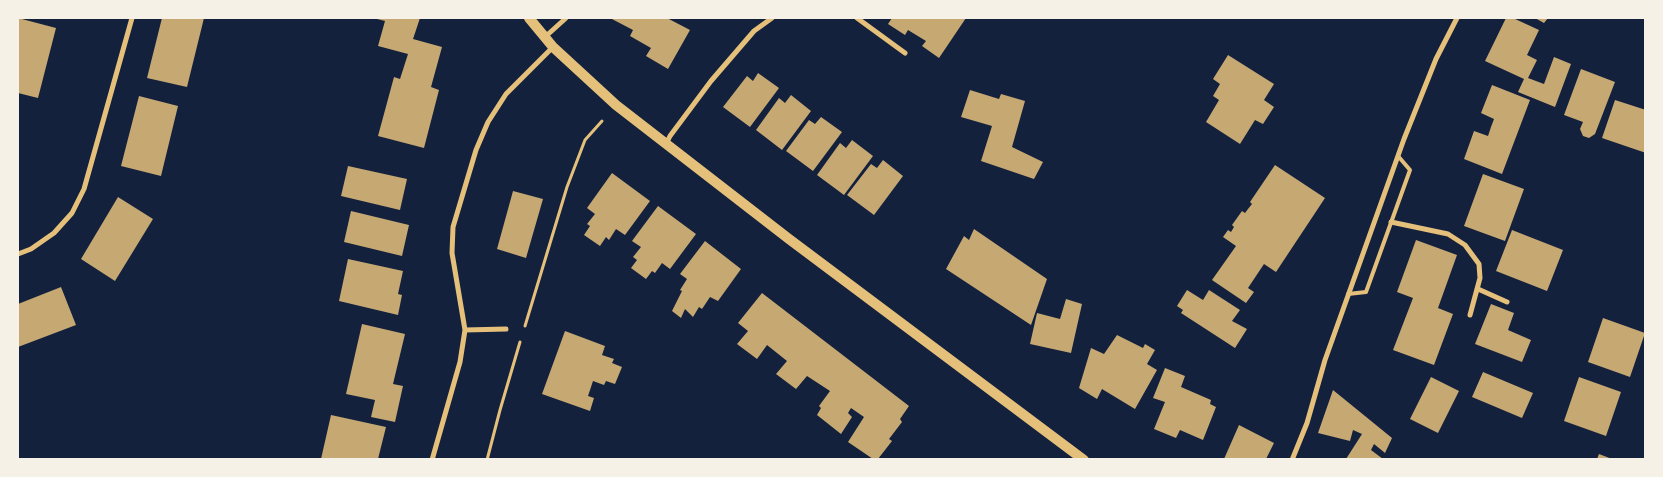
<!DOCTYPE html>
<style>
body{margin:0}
#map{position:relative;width:1663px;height:477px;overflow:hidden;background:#14213d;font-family:"DejaVu Sans",sans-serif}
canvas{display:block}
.frame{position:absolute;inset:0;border:19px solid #f6f1e7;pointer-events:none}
</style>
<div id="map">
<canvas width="1663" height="477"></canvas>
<div class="frame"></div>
</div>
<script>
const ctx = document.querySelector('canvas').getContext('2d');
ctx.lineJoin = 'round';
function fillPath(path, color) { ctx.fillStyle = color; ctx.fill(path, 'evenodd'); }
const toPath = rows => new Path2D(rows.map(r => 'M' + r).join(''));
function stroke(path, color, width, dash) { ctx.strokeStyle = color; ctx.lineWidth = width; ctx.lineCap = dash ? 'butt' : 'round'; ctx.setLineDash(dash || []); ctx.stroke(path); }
const building = toPath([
 [18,18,56,28,38,98,18,93],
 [162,18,204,18,187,87,147,78],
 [373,18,420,18,413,39,442,47,431,87,439,90,424,148,378,136,394,77,400,79,408,54,378,46,385,21],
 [610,18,667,18,690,30,668,69,646,56,651,48,630,36,633,30],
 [892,18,966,18,939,58,922,46,926,41,908,30,905,35,888,24],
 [1506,18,1513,18,1539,30,1527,55,1537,60,1528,78,1544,84,1554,57,1571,64,1555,107,1518,92,1524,79,1485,61],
 [1535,18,1548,18,1544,23],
 [1228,55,1274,84,1264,100,1274,107,1263,124,1255,120,1240,144,1206,122,1219,100,1213,96,1220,84,1213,79],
 [1581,69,1615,82,1595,134,1589,138,1583,136,1580,129,1583,122,1564,115],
 [758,73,779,88,750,127,723,107,747,76,753,81],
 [1492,85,1530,100,1502,174,1464,159,1474,131,1488,136,1491,127,1494,119,1481,113],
 [970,90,999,99,1001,94,1025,101,1012,147,1043,162,1034,179,981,161,992,126,961,117],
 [791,95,811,111,782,150,756,130,779,98,785,103],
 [139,96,178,106,161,176,121,166],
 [1615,100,1646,110,1646,153,1602,138],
 [821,117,842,132,813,171,786,151,809,120,815,124],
 [852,140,873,156,844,195,817,175,840,143,846,148],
 [883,160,903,176,874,215,847,195,871,164,877,168],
 [1275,165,1325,198,1276,272,1264,264,1248,288,1254,292,1246,303,1212,280,1236,246,1223,237,1228,230,1231,232,1234,227,1232,225,1242,211,1245,213,1248,209,1252,204,1250,202],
 [348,166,407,179,400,210,341,196],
 [612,173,650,201,625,235,616,229,609,240,606,237,600,246,584,235,590,226,587,224,595,214,587,208],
 [1483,174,1524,189,1505,241,1464,226],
 [513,191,543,199,526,258,497,249],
 [118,197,153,219,115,281,81,259],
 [658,206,696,234,670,269,662,263,655,273,652,271,646,279,631,268,637,260,633,257,641,247,632,241],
 [351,211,409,225,402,256,344,242],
 [974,229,1047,279,1031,325,946,269,964,236,969,240],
 [1512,230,1563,250,1547,291,1496,271],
 [1416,240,1457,255,1438,308,1453,314,1434,365,1393,350,1413,298,1397,292],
 [705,241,741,269,718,301,710,297,702,309,699,307,693,317,685,309,681,318,672,311,682,291,680,290,687,279,680,274],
 [348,259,403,271,398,294,402,295,398,315,339,301],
 [61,287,76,325,18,347,18,304],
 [1187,290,1203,300,1209,290,1240,310,1232,321,1247,329,1235,348,1181,313,1183,310,1177,306],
 [762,293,909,406,900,419,902,422,889,439,892,441,878,459,873,459,848,442,864,417,851,408,848,413,852,417,841,434,817,415,821,408,819,406,830,391,807,376,796,389,776,374,787,361,767,345,757,359,737,344,748,331,738,323],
 [1066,299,1082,304,1071,353,1030,344,1037,313,1060,319],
 [1491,304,1514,313,1508,330,1531,340,1522,362,1475,344],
 [1603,318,1645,333,1630,377,1588,362],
 [362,324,405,334,393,384,403,386,395,422,371,417,375,400,346,394],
 [565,331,605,346,602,355,614,359,612,363,622,367,615,384,606,381,604,385,593,381,588,396,594,398,590,411,542,394],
 [1117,335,1143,348,1145,344,1155,350,1147,364,1157,370,1135,409,1102,389,1097,399,1079,388,1091,348,1104,354],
 [1165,368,1185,376,1181,387,1211,400,1210,404,1216,407,1203,440,1180,430,1176,438,1154,429,1165,402,1153,398],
 [1483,372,1533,393,1522,418,1472,397],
 [1431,377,1459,391,1438,433,1410,419],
 [1579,377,1621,392,1606,436,1564,421],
 [1333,390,1392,438,1385,453,1374,444,1371,450,1383,459,1346,459,1362,434,1353,430,1350,441,1318,433],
 [331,415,386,427,378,459,321,459],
 [1239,425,1274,443,1266,459,1224,459],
 [1599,454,1612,459,1597,459]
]);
const path = toPath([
 [525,326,567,187,585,140,602,121],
 [487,460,500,410,520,342]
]);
const service = toPath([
 [1348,294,1366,292,1410,170,1398,156]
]);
const minor = toPath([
 [857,18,905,53],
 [545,37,566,18],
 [666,144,670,136,711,81,754,31,772,18],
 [1391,222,1448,234,1465,245,1479,264,1480,278,1470,315],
 [18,254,31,249,54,233,72,213,84,189,132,18],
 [1478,289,1507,302],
 [465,330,506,329],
 [432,460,460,362,465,330,452,253,453,227,476,150,488,122,506,94,553,47],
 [1292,460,1307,423,1325,360,1404,139,1436,59,1457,18]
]);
const secondary = toPath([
 [529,18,553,47,616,105,789,239,1084,460]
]);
fillPath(building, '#c6a872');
stroke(path, '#e5c07b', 3);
stroke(service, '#e5c07b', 4);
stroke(minor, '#e5c07b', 5);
stroke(secondary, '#e5c07b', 10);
</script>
